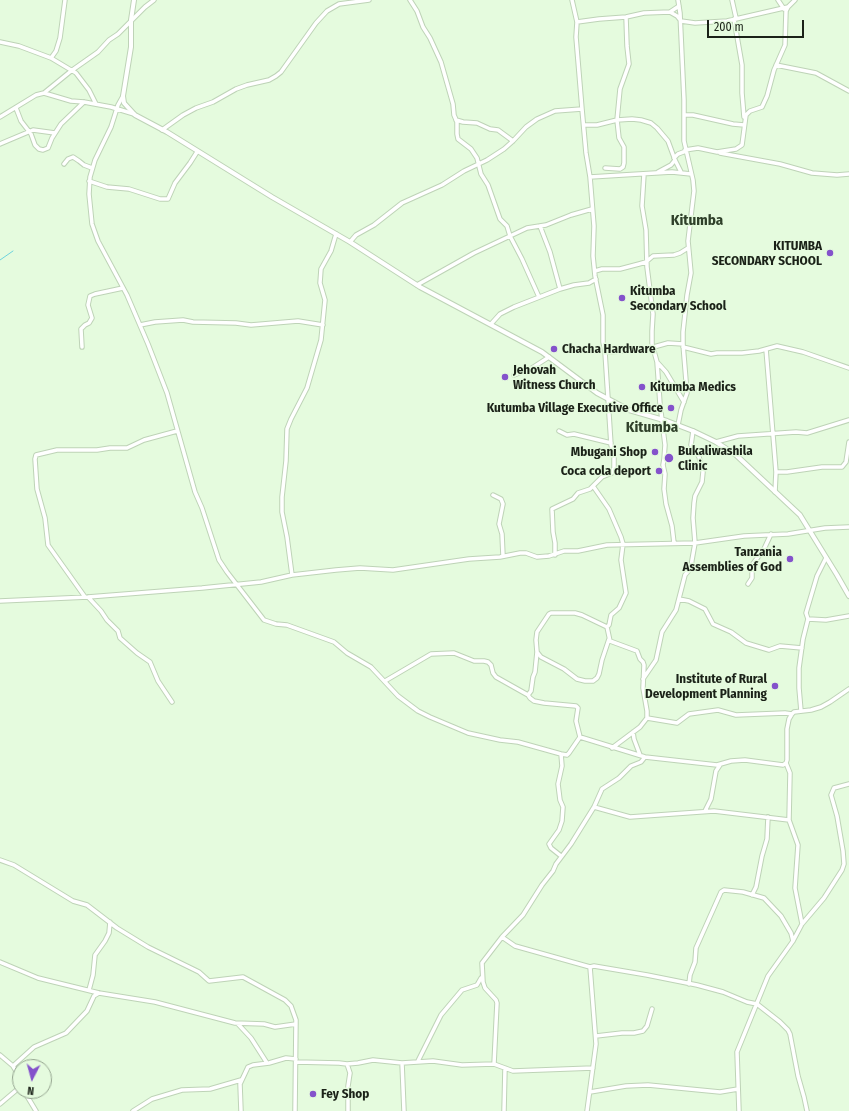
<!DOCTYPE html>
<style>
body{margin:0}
#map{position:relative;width:849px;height:1111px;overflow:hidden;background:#e5fbde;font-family:"Fira Sans Condensed",sans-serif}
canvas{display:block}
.north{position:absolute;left:12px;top:1059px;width:40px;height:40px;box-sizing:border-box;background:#e5fbde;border:1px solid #94a48f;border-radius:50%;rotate:186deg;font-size:11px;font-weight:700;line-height:16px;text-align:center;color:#1b2218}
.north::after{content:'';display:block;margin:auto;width:14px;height:18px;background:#8452cb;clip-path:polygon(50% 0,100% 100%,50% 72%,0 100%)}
.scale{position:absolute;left:707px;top:20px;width:97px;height:18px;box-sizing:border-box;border:2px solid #1b2218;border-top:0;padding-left:5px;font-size:12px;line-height:14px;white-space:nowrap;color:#1b2218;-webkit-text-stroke:3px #e5fbde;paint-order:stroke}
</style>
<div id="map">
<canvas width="849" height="1111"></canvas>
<div class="north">N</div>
<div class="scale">200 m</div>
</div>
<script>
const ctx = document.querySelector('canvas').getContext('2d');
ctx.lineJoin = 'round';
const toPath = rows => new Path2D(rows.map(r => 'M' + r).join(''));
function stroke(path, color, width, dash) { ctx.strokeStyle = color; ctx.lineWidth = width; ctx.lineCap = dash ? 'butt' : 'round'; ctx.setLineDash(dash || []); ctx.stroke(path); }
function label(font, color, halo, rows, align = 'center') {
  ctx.font = font + ' "Fira Sans Condensed",sans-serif'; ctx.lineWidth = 3; ctx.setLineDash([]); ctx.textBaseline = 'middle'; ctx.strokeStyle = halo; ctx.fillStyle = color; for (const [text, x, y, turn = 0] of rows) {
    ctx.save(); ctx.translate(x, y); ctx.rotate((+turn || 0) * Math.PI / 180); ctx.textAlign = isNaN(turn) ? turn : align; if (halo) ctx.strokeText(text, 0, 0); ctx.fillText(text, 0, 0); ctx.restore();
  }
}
const stream = toPath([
 [0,260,13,251]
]);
const minor = toPath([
 [410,0,417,11,423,27,430,38,441,62,453,104,454,115,457,122,457,134,458,139,471,149,477,158,481,174,488,185,500,219,507,226,510,236,522,259,539,297],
 [678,0,680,13,684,100,684,141,693,180,694,191,688,241,691,273,687,295,683,332,683,344,687,393,681,410,678,425],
 [732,0,736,18],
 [778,0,784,9],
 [670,12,677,16,681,21,695,23,727,21,788,7],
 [734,19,742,65,742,93,744,117],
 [577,22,599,19,626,17,644,13,670,12,679,6],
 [0,42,19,46,51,58,76,73,89,90,96,104],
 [51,58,56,51,60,38,65,0],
 [776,65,816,73,849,91],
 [44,93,71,71,98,52,109,40,118,34,145,7,154,0],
 [123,96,118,105,111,127,95,160,90,177,89,194,92,224,98,241,127,295,148,344,167,393,195,492,202,508,219,560,227,572,264,620,276,624,287,625,334,642,347,653,371,667,398,696,418,711,430,717,468,733,500,740,518,742,561,754,567,755,569,753,580,737],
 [16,108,21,121,31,134,35,145,39,149,43,150,48,148,52,138,61,124,84,102],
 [684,115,693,115,733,124,744,125],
 [0,117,36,95,44,93,71,101,84,102,111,107,134,114],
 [456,120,463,122,477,123,490,129,498,130,513,141],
 [584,125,597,125,617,120,632,119,641,120,651,123,657,128,668,141,675,160,681,172],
 [162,130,183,115,196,108,213,102,236,89,247,85,269,80,276,76,281,72,316,23,327,11,339,4,369,0],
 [0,144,33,130,55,133],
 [685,150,698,148,717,152,736,149,742,145,746,115,750,111,762,107,767,96,774,70,785,45,786,11,788,7,795,0],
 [720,153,780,164,812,173,837,175,849,174],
 [674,158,678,154,686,151],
 [64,164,68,159,73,157,79,161,84,165,92,168],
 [605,168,620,169,623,167,624,163,624,147,619,138,617,120,620,89,629,64,627,46,626,17],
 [658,172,671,165,675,160],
 [644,174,642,206,646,230,647,267,653,314,652,331,652,344,657,362,666,372,684,402],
 [590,177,672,172,691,174],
 [89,181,107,187,129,189,160,199,168,199,175,183,190,163,197,152],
 [540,226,550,252,560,289],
 [350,242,356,235,374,225,402,203,442,185,464,171,487,160,504,149,513,141,526,127,537,119,555,111,582,109],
 [595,271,602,269,620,269,639,264,646,262,653,256,674,255,680,253,688,248],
 [417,285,474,253,527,228,546,225,571,215,592,209],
 [491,324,500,314,514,307,560,289,574,285,589,283,596,279],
 [140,325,155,322,183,320,193,322,236,323,251,325,298,321,323,325],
 [82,347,81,329,85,325,89,323,92,318,88,305,90,296,95,294,123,288],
 [683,347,711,354,717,353,742,353,759,351,777,346,803,352,849,368],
 [766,349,776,472,775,492],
 [605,352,643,350,668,343,683,344],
 [657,362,660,404,665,445,664,459,663,465,665,474,664,489,666,504,672,526,674,543],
 [514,375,532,368,549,357],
 [559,431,567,435,574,434,611,443],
 [716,442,738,436,796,432,807,433,849,420],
 [776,472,787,472,822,467,842,467,846,462,849,442],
 [593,486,609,509,621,537,623,544,621,560,626,593,619,608,611,615,609,625,607,627,582,615,575,613,551,613,549,614,537,632,536,640,537,652,535,672,533,677,531,691,528,695,530,698,534,701,544,703,576,706,578,708,576,721,580,737,645,757,717,765,731,761,745,760,783,765,786,763,787,760,787,729,789,719,792,714,794,712,811,710,821,707,830,702,849,689],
 [493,495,501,499,503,504,499,524,502,534,503,556],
 [555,555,555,543,553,532,552,509,573,499,578,493,590,489,602,477,612,473,614,468,614,456,611,445,605,352,603,342,603,315,595,276,593,256,594,226,590,177,586,153,582,109,576,37,577,22,572,0],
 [292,575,287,537,282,512,282,497,286,461,287,429,291,419,307,388,321,340,325,300,320,283,321,269,331,251,336,234],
 [748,584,752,578,752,565,764,549,771,534],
 [85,597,48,545,45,518,37,489,35,459,36,455,57,450,97,450,110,448,127,448,144,440,177,431],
 [88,597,101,611,107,620,118,631,120,638,137,653,150,662,158,681,172,702],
 [679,599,689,601,705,609,713,624,731,632,746,643,769,650,780,646,802,648],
 [0,601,88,597,202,588,261,582,292,575,336,570,360,568,393,570,469,559,500,557,520,553,526,553,537,557,549,556,564,551,578,551,607,545,695,543,744,536,788,534,825,528,849,527],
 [808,619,826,620,849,616],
 [607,627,610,641,637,651,640,659,643,662,644,665,643,688,647,711,647,718,640,727,612,748],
 [537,652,541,657,564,669,577,679,585,681,593,681,597,678,599,674,602,660,609,639],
 [643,679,656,660,662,632,676,610,684,579,685,575,691,568,692,560,695,543,693,518,694,503,695,496,702,482,703,472,699,457,691,445,693,431],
 [385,681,431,654,454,653,474,661,484,661,488,662,491,665,493,673,496,677,528,695],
 [801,711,799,688,799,668,803,639,808,619,806,613,817,576,826,558],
 [647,718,677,723,689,714,718,710,736,715,785,713,792,714],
 [633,732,634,739,640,755],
 [786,763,790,773,789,820,798,845,795,888,802,924],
 [594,807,630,817,714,811,789,820],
 [705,811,711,799,716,771,720,765],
 [561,856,551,848,549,844,559,830,562,821,563,807,560,800,558,784,562,766,561,754],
 [0,860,14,865,73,901,87,905,117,928,148,947,199,972,209,981,243,977,285,1000,291,1006,296,1020,295,1111],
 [752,895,756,887,762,856,767,839,768,817],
 [502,937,515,946,590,967,596,1044,587,1111],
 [0,962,38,978,99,993,155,1002,235,1023,264,1024,275,1027,296,1024],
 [590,967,594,966,647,975,697,985,723,992,747,1002,757,1004,780,1022,788,1030,790,1034,798,1076,804,1097,807,1111],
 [689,984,690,975,695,962,696,948,721,892,724,890,743,892,764,898,781,916,791,933,793,941],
 [89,990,93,975,95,955,105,941,109,933,110,922],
 [238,1024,251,1038,267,1063],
 [596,1036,622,1033,634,1033,643,1031,647,1026,652,1009],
 [0,1055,13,1066,16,1071,20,1082],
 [418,1061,441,1015,462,990,477,985,481,978],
 [296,1062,339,1063,347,1064,358,1063,373,1060,402,1063,433,1061,462,1065,494,1064,513,1071,593,1068],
 [402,1063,404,1111],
 [347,1064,350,1073,348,1086,348,1111],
 [494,1064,497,1003,496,1000,485,988,483,982,482,963,502,937,523,915,542,885,553,871,556,864,571,844,594,807,602,789,619,778,631,766,641,762,645,757],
 [13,1066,34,1047,66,1033,87,1011,94,996,99,993],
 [24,1091,36,1111],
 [590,1092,626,1086,648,1085,720,1092,738,1089],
 [0,1104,20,1087],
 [133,1111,152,1099,182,1090,210,1089,241,1080],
 [241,1111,240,1084,248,1067,253,1065,269,1063,286,1058,296,1059],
 [504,1111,505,1068],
 [739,1111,737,1052,768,976,793,941,802,924,824,898,842,870,844,864,843,851,837,816,831,795,834,788,849,784]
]);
const tertiary = toPath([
 [134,0,131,20,131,47,123,96,124,103,135,115,167,132,272,197,350,242,420,287,542,352,597,393,629,410,667,421,693,431,716,442,736,455,800,515,837,575,849,596]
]);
const markers = [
 [830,253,4,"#8452cb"],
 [622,298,4,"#8452cb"],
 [554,349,4,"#8452cb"],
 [505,377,4,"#8452cb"],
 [642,387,4,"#8452cb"],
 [671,408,4,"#8452cb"],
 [655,452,4,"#8452cb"],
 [669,458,5,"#8452cb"],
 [659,471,4,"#8452cb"],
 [790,559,4,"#8452cb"],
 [775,686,4,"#8452cb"],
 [313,1094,4,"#8452cb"]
];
const poiNames = [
 ["KITUMBA",822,246],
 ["SECONDARY SCHOOL",822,261],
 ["Kitumba",630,291,"left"],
 ["Secondary School",630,306,"left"],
 ["Chacha Hardware",562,349,"left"],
 ["Jehovah",513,370,"left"],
 ["Witness Church",513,385,"left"],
 ["Kitumba Medics",650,387,"left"],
 ["Kutumba Village Executive Office",663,408],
 ["Bukaliwashila",678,451,"left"],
 ["Clinic",678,466,"left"],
 ["Mbugani Shop",647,452],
 ["Coca cola deport",651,471],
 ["Tanzania",782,552],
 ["Assemblies of God",782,567],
 ["Institute of Rural",767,679],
 ["Development Planning",767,694],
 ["Fey Shop",321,1094,"left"]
];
const quarterNames = [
 ["Kitumba",697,221],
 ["Kitumba",652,428]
];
stroke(stream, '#6dd3dc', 1);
stroke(minor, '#bed3b7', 5.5);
stroke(tertiary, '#bed3b7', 6);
stroke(minor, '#fff', 3.5);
stroke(tertiary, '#fff', 4);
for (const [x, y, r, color] of markers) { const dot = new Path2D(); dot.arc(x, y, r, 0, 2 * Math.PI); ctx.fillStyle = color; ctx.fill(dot); stroke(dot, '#e5fbde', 1.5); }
label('bold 13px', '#1b2218', '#e5fbde', poiNames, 'right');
label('bold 15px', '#2f402a', '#e5fbde', quarterNames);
</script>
